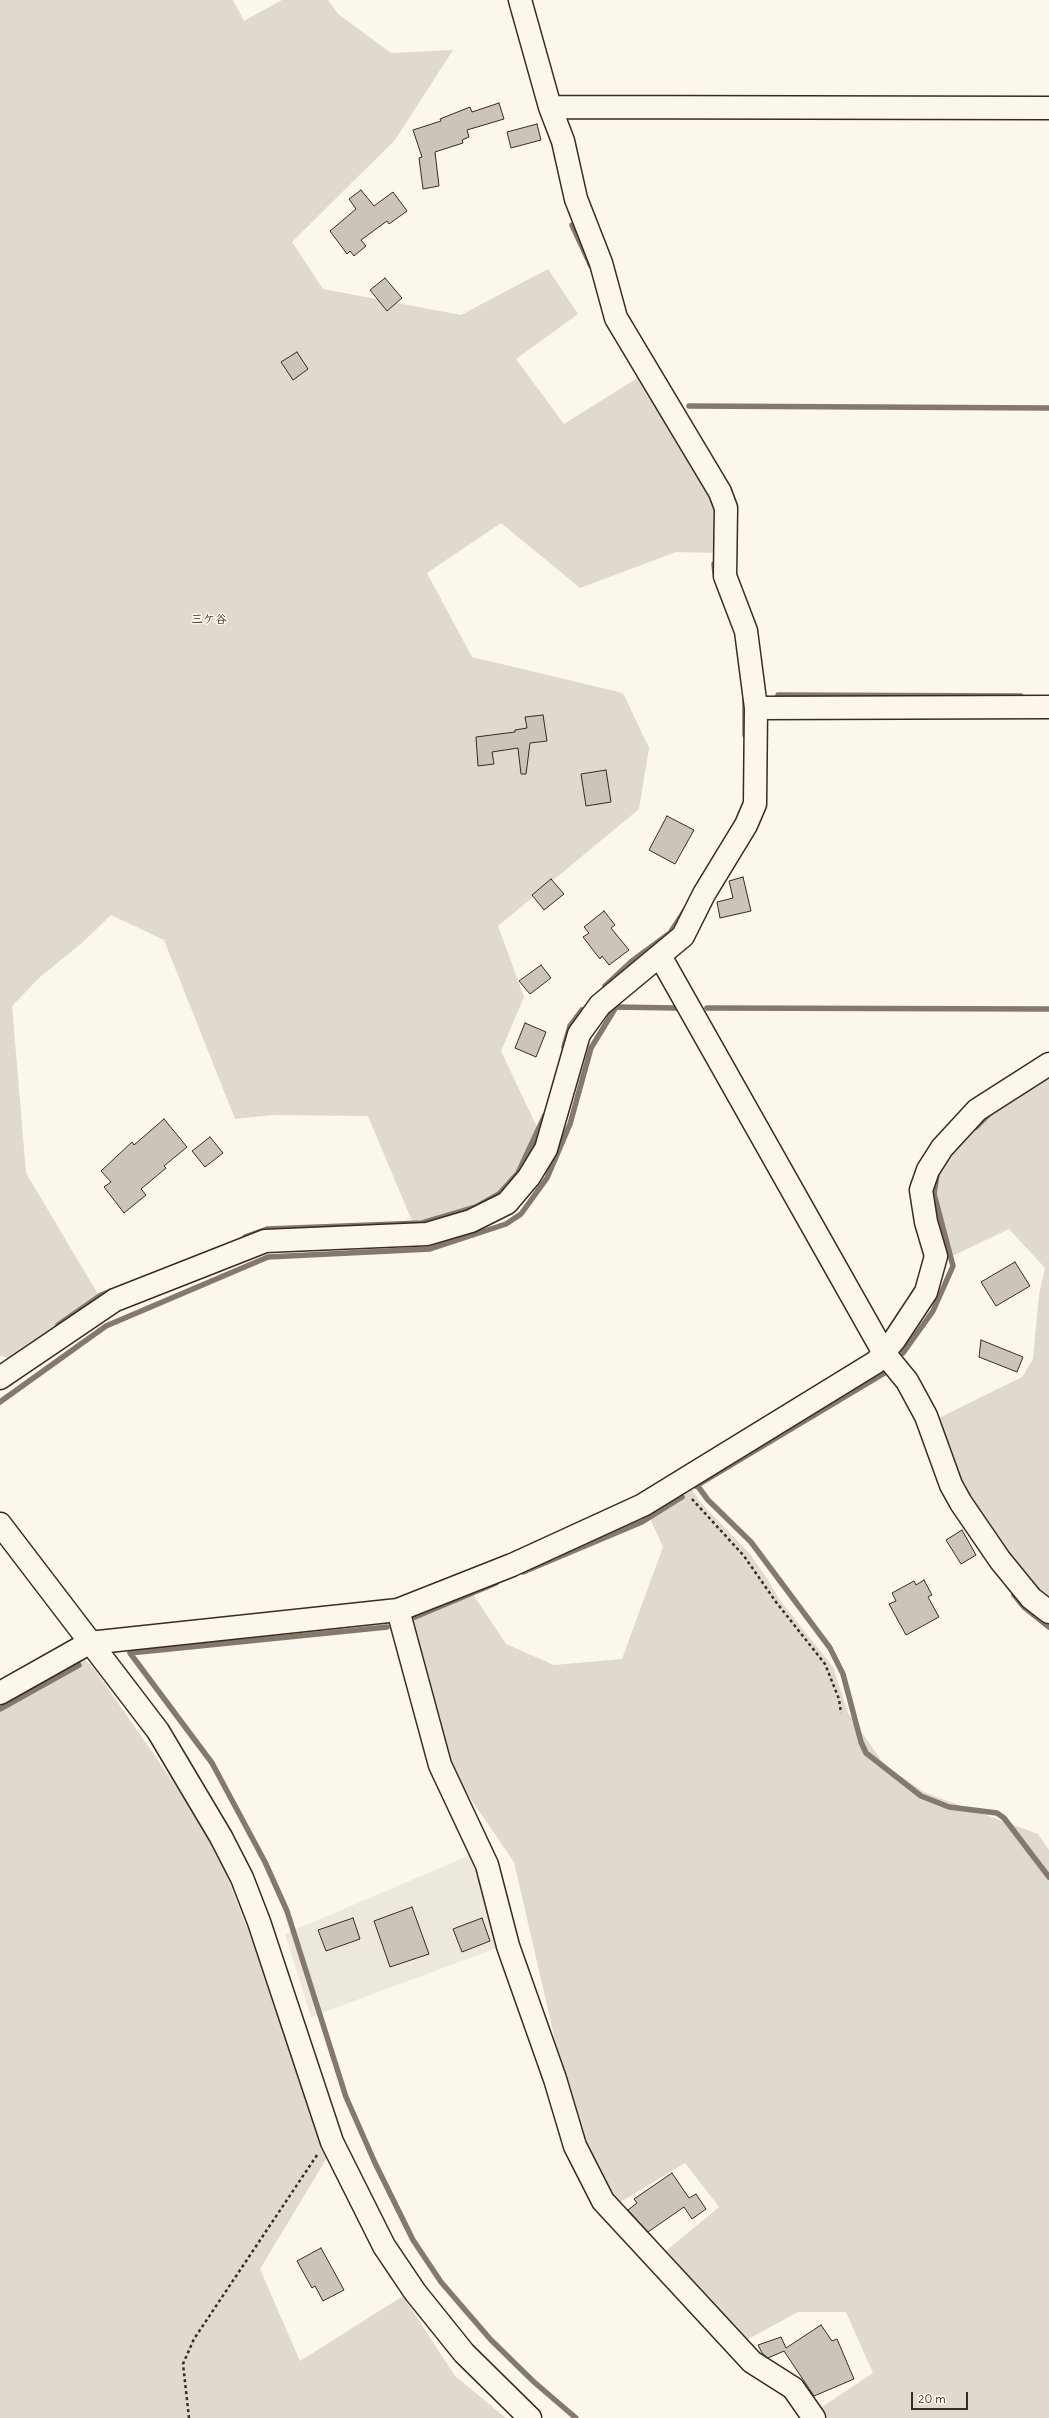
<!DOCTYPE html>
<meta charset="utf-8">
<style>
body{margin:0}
#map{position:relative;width:1049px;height:2418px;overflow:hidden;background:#fbf7ec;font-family:Delius,sans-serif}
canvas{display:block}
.scale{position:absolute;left:911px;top:2392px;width:57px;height:18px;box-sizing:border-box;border:2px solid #3b2a1e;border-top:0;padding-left:5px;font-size:12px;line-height:14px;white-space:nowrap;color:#3b2a1e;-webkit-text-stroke:3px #fbf7ec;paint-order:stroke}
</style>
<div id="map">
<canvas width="1049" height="2418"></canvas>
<div class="scale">20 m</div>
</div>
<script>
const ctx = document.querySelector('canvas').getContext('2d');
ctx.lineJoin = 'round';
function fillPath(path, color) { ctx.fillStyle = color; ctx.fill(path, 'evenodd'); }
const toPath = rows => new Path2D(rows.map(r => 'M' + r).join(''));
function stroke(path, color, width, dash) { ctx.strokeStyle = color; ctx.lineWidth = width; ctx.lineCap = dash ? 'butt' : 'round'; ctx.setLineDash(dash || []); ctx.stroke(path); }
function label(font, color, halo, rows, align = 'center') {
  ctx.font = font + ' Delius,"Klee One",sans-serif'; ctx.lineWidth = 3; ctx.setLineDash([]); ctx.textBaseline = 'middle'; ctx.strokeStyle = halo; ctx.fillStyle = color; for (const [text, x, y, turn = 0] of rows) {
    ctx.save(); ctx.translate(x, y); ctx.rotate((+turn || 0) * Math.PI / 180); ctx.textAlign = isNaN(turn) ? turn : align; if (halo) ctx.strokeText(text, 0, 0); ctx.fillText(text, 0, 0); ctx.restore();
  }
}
const built = toPath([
 [475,1853,502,1946,311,2017,285,1934]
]);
const green = toPath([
 [0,0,233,0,244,21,282,0,328,0,338,14,391,53,453,50,395,140,292,242,323,289,461,315,548,269,578,314,516,359,564,424,642,375,713,488,721,553,676,552,580,588,501,523,427,573,472,657,623,693,649,748,639,809,498,926,524,997,501,1051,544,1142,502,1198,469,1215,415,1228,368,1116,272,1115,235,1119,164,940,111,915,83,942,40,977,12,1006,26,1173,102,1301,17,1359,0,1356],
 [1049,1069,1049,1605,970,1508,935,1420,1022,1377,1033,1359,1039,1295,1045,1268,1009,1229,942,1261,928,1198,931,1174,961,1135],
 [690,1486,700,1502,750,1554,768,1580,779,1599,833,1667,848,1713,886,1767,926,1793,1038,1834,1049,1850,1049,2418,820,2418,816,2411,873,2373,846,2312,798,2312,741,2343,660,2256,719,2207,685,2163,614,2206,572,2114,514,1862,453,1773,411,1616,470,1590,506,1644,554,1665,622,1659,663,1547,647,1512],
 [83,1658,95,1670,199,1819,225,1871,286,2028,328,2156,260,2269,300,2361,403,2296,455,2376,506,2418,0,2418,0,1706]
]);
const stream = toPath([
 [572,225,591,266],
 [689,406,1049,408],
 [714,564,715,573],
 [778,695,1021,696],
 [745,699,745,735],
 [605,986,632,961,670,933,685,910],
 [707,1008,1049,1009],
 [564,1047,570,1026,582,1010],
 [976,1127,991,1112],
 [245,1237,267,1229,422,1223,476,1207,499,1194,518,1173,545,1115],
 [58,1325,101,1295,111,1291],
 [903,1353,933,1311,953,1266,934,1194,937,1174],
 [0,1402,106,1326,268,1257,430,1249,506,1224,521,1214,547,1178,570,1124,591,1048,616,1007,675,1008],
 [697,1485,708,1500,751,1542,830,1648,843,1674,861,1742,866,1753,921,1796,949,1807,997,1813,1004,1818,1049,1877],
 [696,1486,888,1371,890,1373],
 [523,1572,642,1522,682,1497],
 [1014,1595,1024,1607,1049,1627],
 [415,1617,496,1583],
 [130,1653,212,1763,265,1862,287,1911,346,2097,375,2163,413,2240,441,2282,491,2340,534,2382,576,2418],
 [130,1653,387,1627],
 [0,1709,79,1665]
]);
const building = toPath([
 [499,103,504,119,467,130,469,137,462,140,463,143,435,152,439,186,423,189,419,158,422,157,413,130,441,121,440,119,470,107,472,112,499,103],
 [537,124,541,140,511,148,507,132,537,124],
 [361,190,374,206,393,192,407,211,389,224,387,221,361,240,366,246,354,256,350,251,347,254,330,231,356,209,349,199,361,190],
 [385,278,402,298,387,311,370,290,385,278],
 [297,352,308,369,293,380,281,362,297,352],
 [543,715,547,741,530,743,526,774,521,774,518,748,492,752,494,764,478,766,476,737,515,732,515,730,527,728,525,717,543,715],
 [606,770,611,802,586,806,581,774,606,770],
 [667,816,694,830,675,864,649,850,667,816],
 [743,877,751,911,720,918,717,902,733,898,729,881,743,877],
 [551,879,564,894,544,910,532,895,551,879],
 [604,911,615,925,611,928,629,950,609,965,602,956,600,959,583,937,589,933,584,927,604,911],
 [541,965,551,978,530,994,519,981,541,965],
 [525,1023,546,1032,536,1057,515,1048,525,1023],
 [164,1119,187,1147,164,1166,166,1168,141,1189,146,1195,124,1213,104,1187,111,1182,101,1171,132,1142,134,1145,164,1119],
 [210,1137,223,1153,205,1167,192,1151,210,1137],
 [1015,1262,1030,1286,996,1306,981,1282,1015,1262],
 [981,1340,1023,1357,1017,1372,979,1357,981,1340],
 [962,1530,976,1555,961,1564,946,1540,962,1530],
 [924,1580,932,1595,928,1597,939,1617,906,1635,889,1604,896,1601,892,1593,914,1581,916,1585,924,1580],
 [412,1907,429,1954,390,1967,374,1921,412,1907],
 [353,1918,360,1939,326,1951,318,1930,353,1918],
 [482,1918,490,1941,462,1952,453,1929,482,1918],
 [672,2173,689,2198,696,2194,706,2209,692,2219,684,2207,648,2232,628,2210,637,2203,634,2199,672,2173],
 [321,2248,344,2290,323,2301,315,2286,312,2288,297,2261,321,2248],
 [821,2325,832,2341,837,2339,854,2379,814,2396,784,2351,768,2358,762,2353,758,2345,781,2337,786,2348,821,2325]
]);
const path = toPath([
 [692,1499,744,1556,776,1602,825,1664,839,1699,841,1713],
 [189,2418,183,2364,194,2339,317,2155]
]);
const minor = toPath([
 [550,107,1049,108],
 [756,708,1049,707],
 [660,956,884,1353,907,1381,926,1416,951,1485,961,1503,1000,1560,1031,1598,1049,1612],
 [0,1378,115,1300,265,1241,427,1234,471,1221,507,1203,529,1177,546,1149,579,1034,600,1005,683,936,704,894,746,825,755,804,756,708,746,631,725,576,726,508,720,492,616,318,601,263,576,199,563,141,550,107,520,0],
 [398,1610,440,1765,487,1865,508,1946,555,2079,575,2146,603,2201,752,2362,793,2388,814,2418],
 [0,1693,89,1643,398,1610,512,1565,643,1505,876,1362,895,1339,926,1292,936,1256,926,1222,921,1190,928,1170,942,1148,977,1110,1049,1064]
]);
const tertiary = toPath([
 [0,1524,158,1731,221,1837,242,1878,259,1922,332,2142,384,2246,415,2292,464,2353,530,2418]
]);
const quarterNames = [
 ["三ケ谷",209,620]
];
fillPath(built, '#ede8dd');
fillPath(green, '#dfd9ce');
stroke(stream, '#85796d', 5.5);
fillPath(building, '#ccc4b9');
stroke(building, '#3b2a1e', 1);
stroke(minor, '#3b2a1e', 25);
stroke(tertiary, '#3b2a1e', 25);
stroke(path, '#3b2a1e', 2.5, [3, 3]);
stroke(minor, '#fbf7ec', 22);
stroke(tertiary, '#fbf7ec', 22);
label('bold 12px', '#3b2a1e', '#fbf7ec', quarterNames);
</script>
